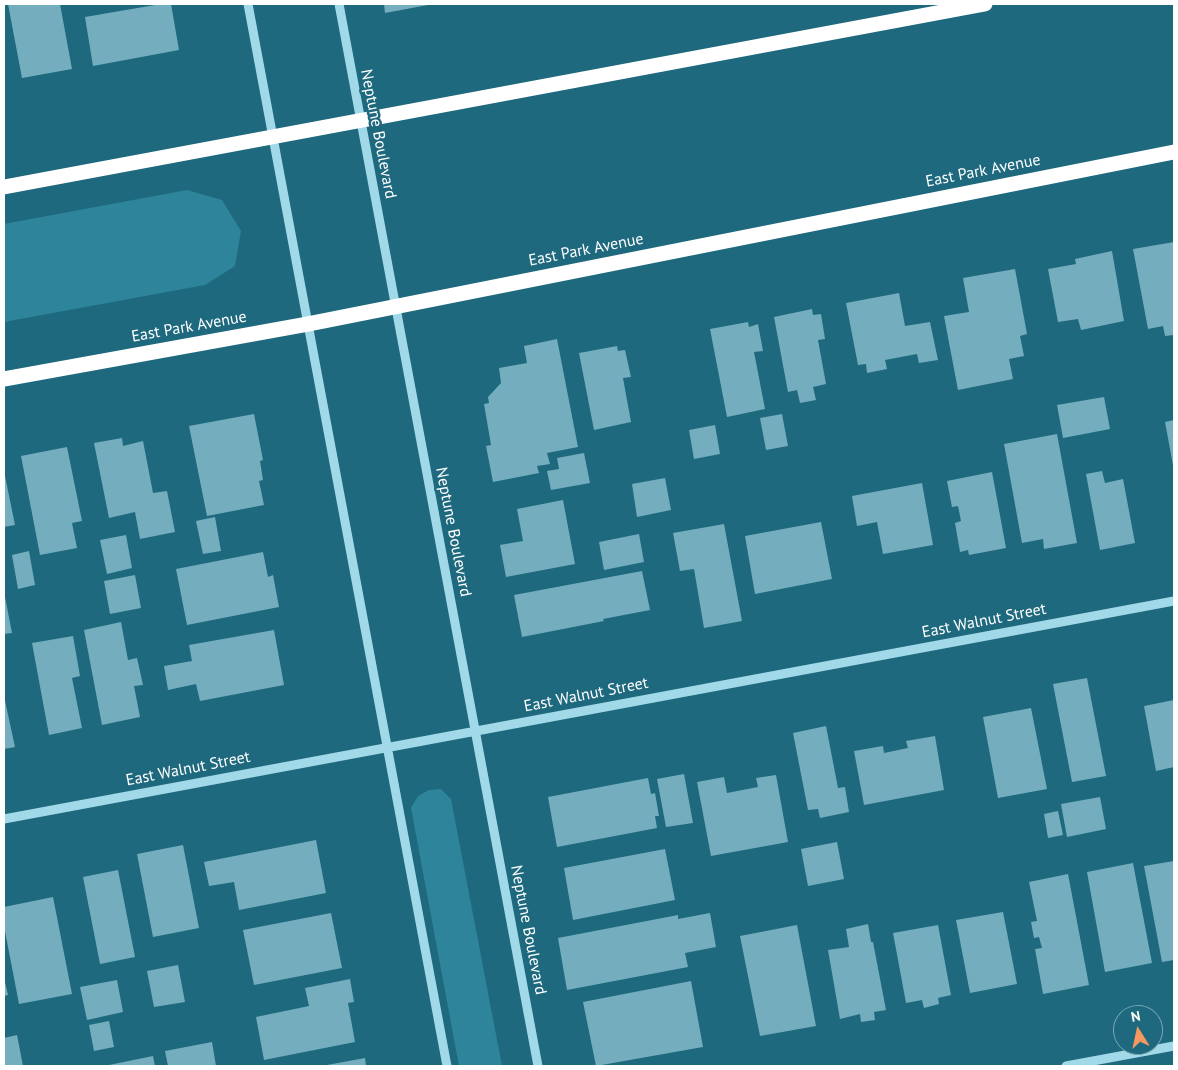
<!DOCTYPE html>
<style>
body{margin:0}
#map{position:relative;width:1178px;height:1070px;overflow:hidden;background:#1e697e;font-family:"PT Sans",sans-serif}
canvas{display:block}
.frame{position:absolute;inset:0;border:5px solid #fff;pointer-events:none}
.north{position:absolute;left:1113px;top:1005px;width:50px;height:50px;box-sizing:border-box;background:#1e697e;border:1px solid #78a5b2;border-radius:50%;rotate:350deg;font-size:14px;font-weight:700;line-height:20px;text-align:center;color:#fff}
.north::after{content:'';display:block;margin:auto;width:18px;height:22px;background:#f79861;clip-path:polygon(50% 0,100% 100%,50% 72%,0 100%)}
</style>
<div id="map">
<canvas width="1178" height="1070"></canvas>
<div class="frame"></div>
<div class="north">N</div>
</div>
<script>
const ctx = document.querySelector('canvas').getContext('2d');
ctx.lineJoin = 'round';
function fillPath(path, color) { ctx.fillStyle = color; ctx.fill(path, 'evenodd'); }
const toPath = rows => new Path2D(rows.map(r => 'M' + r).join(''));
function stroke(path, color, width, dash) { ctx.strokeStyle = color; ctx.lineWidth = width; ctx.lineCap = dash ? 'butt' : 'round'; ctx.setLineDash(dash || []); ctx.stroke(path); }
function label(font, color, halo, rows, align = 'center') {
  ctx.font = font + ' "PT Sans",sans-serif'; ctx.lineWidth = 5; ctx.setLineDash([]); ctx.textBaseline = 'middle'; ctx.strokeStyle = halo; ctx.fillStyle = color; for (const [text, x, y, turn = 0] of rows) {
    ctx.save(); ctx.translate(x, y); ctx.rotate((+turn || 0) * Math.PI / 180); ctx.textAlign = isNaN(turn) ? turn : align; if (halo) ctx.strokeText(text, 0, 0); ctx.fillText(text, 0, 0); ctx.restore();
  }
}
const green = toPath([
 [187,190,222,200,241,231,235,266,205,285,4,322,4,224],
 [441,789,451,799,502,1066,459,1066,411,808,418,796,429,790]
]);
const building = toPath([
 [8,4,60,4,72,69,22,78],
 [161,4,171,4,179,50,93,66,85,17],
 [384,4,428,4,428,5,385,13],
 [1174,242,1174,335,1165,336,1163,326,1148,329,1133,249],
 [1112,251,1124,321,1081,330,1078,319,1058,322,1048,269,1076,264,1075,259],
 [1015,269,1027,334,1020,336,1024,356,1009,359,1013,379,958,390,944,316,969,312,963,278],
 [899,293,905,326,930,322,938,360,919,363,917,354,885,360,887,369,867,373,866,364,858,365,846,303],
 [812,309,813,315,821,314,825,339,818,340,826,384,813,387,816,400,800,403,797,390,788,392,774,317],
 [748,322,749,327,758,324,763,351,754,352,765,409,727,417,710,329],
 [557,339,578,447,547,453,550,464,537,466,539,473,493,482,486,446,491,445,484,404,489,403,488,397,501,383,499,368,527,363,524,346],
 [617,346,618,351,625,350,631,377,623,378,631,422,594,430,579,353],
 [1104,397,1110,429,1063,438,1057,405],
 [254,414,263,460,260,461,263,480,259,481,264,505,207,516,189,426],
 [782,414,788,446,766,450,760,418],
 [1174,420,1174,465,1173,465,1165,422],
 [715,425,720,454,694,459,689,430],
 [1057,434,1077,543,1044,549,1043,539,1022,543,1004,444],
 [122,438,123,446,143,441,153,493,167,491,175,532,140,539,135,512,109,518,94,443],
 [67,447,82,521,72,523,77,548,40,555,21,456],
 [584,453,590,483,551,490,547,471,559,469,557,458],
 [4,471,15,525,4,527],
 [1102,471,1105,483,1123,479,1135,543,1100,550,1086,474],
 [992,472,1006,548,969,555,968,550,960,552,955,523,961,521,958,506,952,507,947,481],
 [665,478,671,510,637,517,632,484],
 [922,483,933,545,883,554,877,522,857,526,852,496],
 [563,500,575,564,506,577,500,545,523,541,517,509],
 [215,517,221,551,203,554,196,521],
 [821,522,832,579,755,594,745,536],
 [724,524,742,621,704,628,694,569,680,571,673,533],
 [639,534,644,562,604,570,599,542],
 [126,535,132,568,107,574,100,540],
 [29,551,35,585,18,589,12,555],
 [263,552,268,577,273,575,279,607,187,625,176,569],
 [642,571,650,610,603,619,604,621,522,637,514,595],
 [135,575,141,608,110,614,104,581],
 [4,597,5,597,12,633,4,634],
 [121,622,128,660,137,658,143,685,134,686,140,717,102,725,84,630],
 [274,630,284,685,200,701,196,684,168,690,164,666,192,661,189,645],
 [73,636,80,676,72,678,82,728,49,735,32,643],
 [1087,678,1106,776,1072,782,1053,684],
 [4,696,15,747,4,749],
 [1174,700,1174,767,1156,771,1144,706],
 [1031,708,1047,789,998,798,983,717],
 [826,726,838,788,845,787,849,812,820,818,818,809,808,810,793,733],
 [935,736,944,790,864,805,854,751,883,746,884,753,908,748,906,741],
 [684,774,693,823,666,827,657,779],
 [776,775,788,842,711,856,697,782,724,777,727,793,758,787,756,778],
 [648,778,651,794,655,793,659,816,655,816,657,828,557,847,548,797],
 [1100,797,1106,829,1067,837,1061,804],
 [1058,811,1063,835,1048,838,1044,814],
 [316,840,326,893,239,910,234,882,209,886,204,862],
 [837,842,844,879,808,886,801,849],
 [183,845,199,928,153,937,137,854],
 [665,849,675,900,573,920,564,868],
 [1174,861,1174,960,1162,962,1144,866],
 [1133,863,1152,963,1105,972,1087,872],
 [118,870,135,957,100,964,83,877],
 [1068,874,1089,985,1043,994,1035,949,1042,948,1039,937,1034,938,1031,922,1037,921,1029,882],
 [53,897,72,994,19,1004,4,926,4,907],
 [1003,912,1017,984,970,993,956,920],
 [331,913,342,968,254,985,243,930],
 [710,913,716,947,685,953,688,967,567,990,558,938,678,915,678,919],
 [868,924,871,942,873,942,886,1010,874,1012,875,1020,861,1022,860,1014,840,1019,828,950,849,947,846,929],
 [797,925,816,1026,760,1036,740,936],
 [938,925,951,995,938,998,939,1004,924,1008,922,1000,906,1003,893,933],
 [178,965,185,1002,154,1007,147,971],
 [4,978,8,995,4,996],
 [350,979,354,1002,348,1003,355,1042,264,1060,256,1017,309,1006,305,988],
 [117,980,123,1012,87,1020,80,987],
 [691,981,703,1047,596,1066,583,1002],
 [109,1021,114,1047,94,1051,89,1025],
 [17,1035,23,1066,4,1066,4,1038],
 [212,1042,216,1066,168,1066,165,1051],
 [153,1056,155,1066,109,1066,109,1065],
 [365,1058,366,1066,327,1066,327,1065]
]);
const minor = toPath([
 [248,4,447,1066],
 [339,4,538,1066],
 [4,819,1174,601],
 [1066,1066,1174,1046]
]);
const highway = toPath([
 [4,187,985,4],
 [4,379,308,324,1174,152]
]);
const streetNames = [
 ["Neptune Boulevard",378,134,79],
 ["East Park Avenue",983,171,-11],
 ["East Park Avenue",586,250,-11],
 ["East Park Avenue",189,327,-10],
 ["Neptune Boulevard",453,532,79],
 ["East Walnut Street",984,621,-11],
 ["East Walnut Street",586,695,-11],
 ["East Walnut Street",188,769,-11],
 ["Neptune Boulevard",528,930,79]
];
fillPath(green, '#2e849b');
fillPath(building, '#74aebe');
stroke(minor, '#a2d9e8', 9);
stroke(highway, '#fff', 15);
label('16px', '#fff', '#1e697e', streetNames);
</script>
